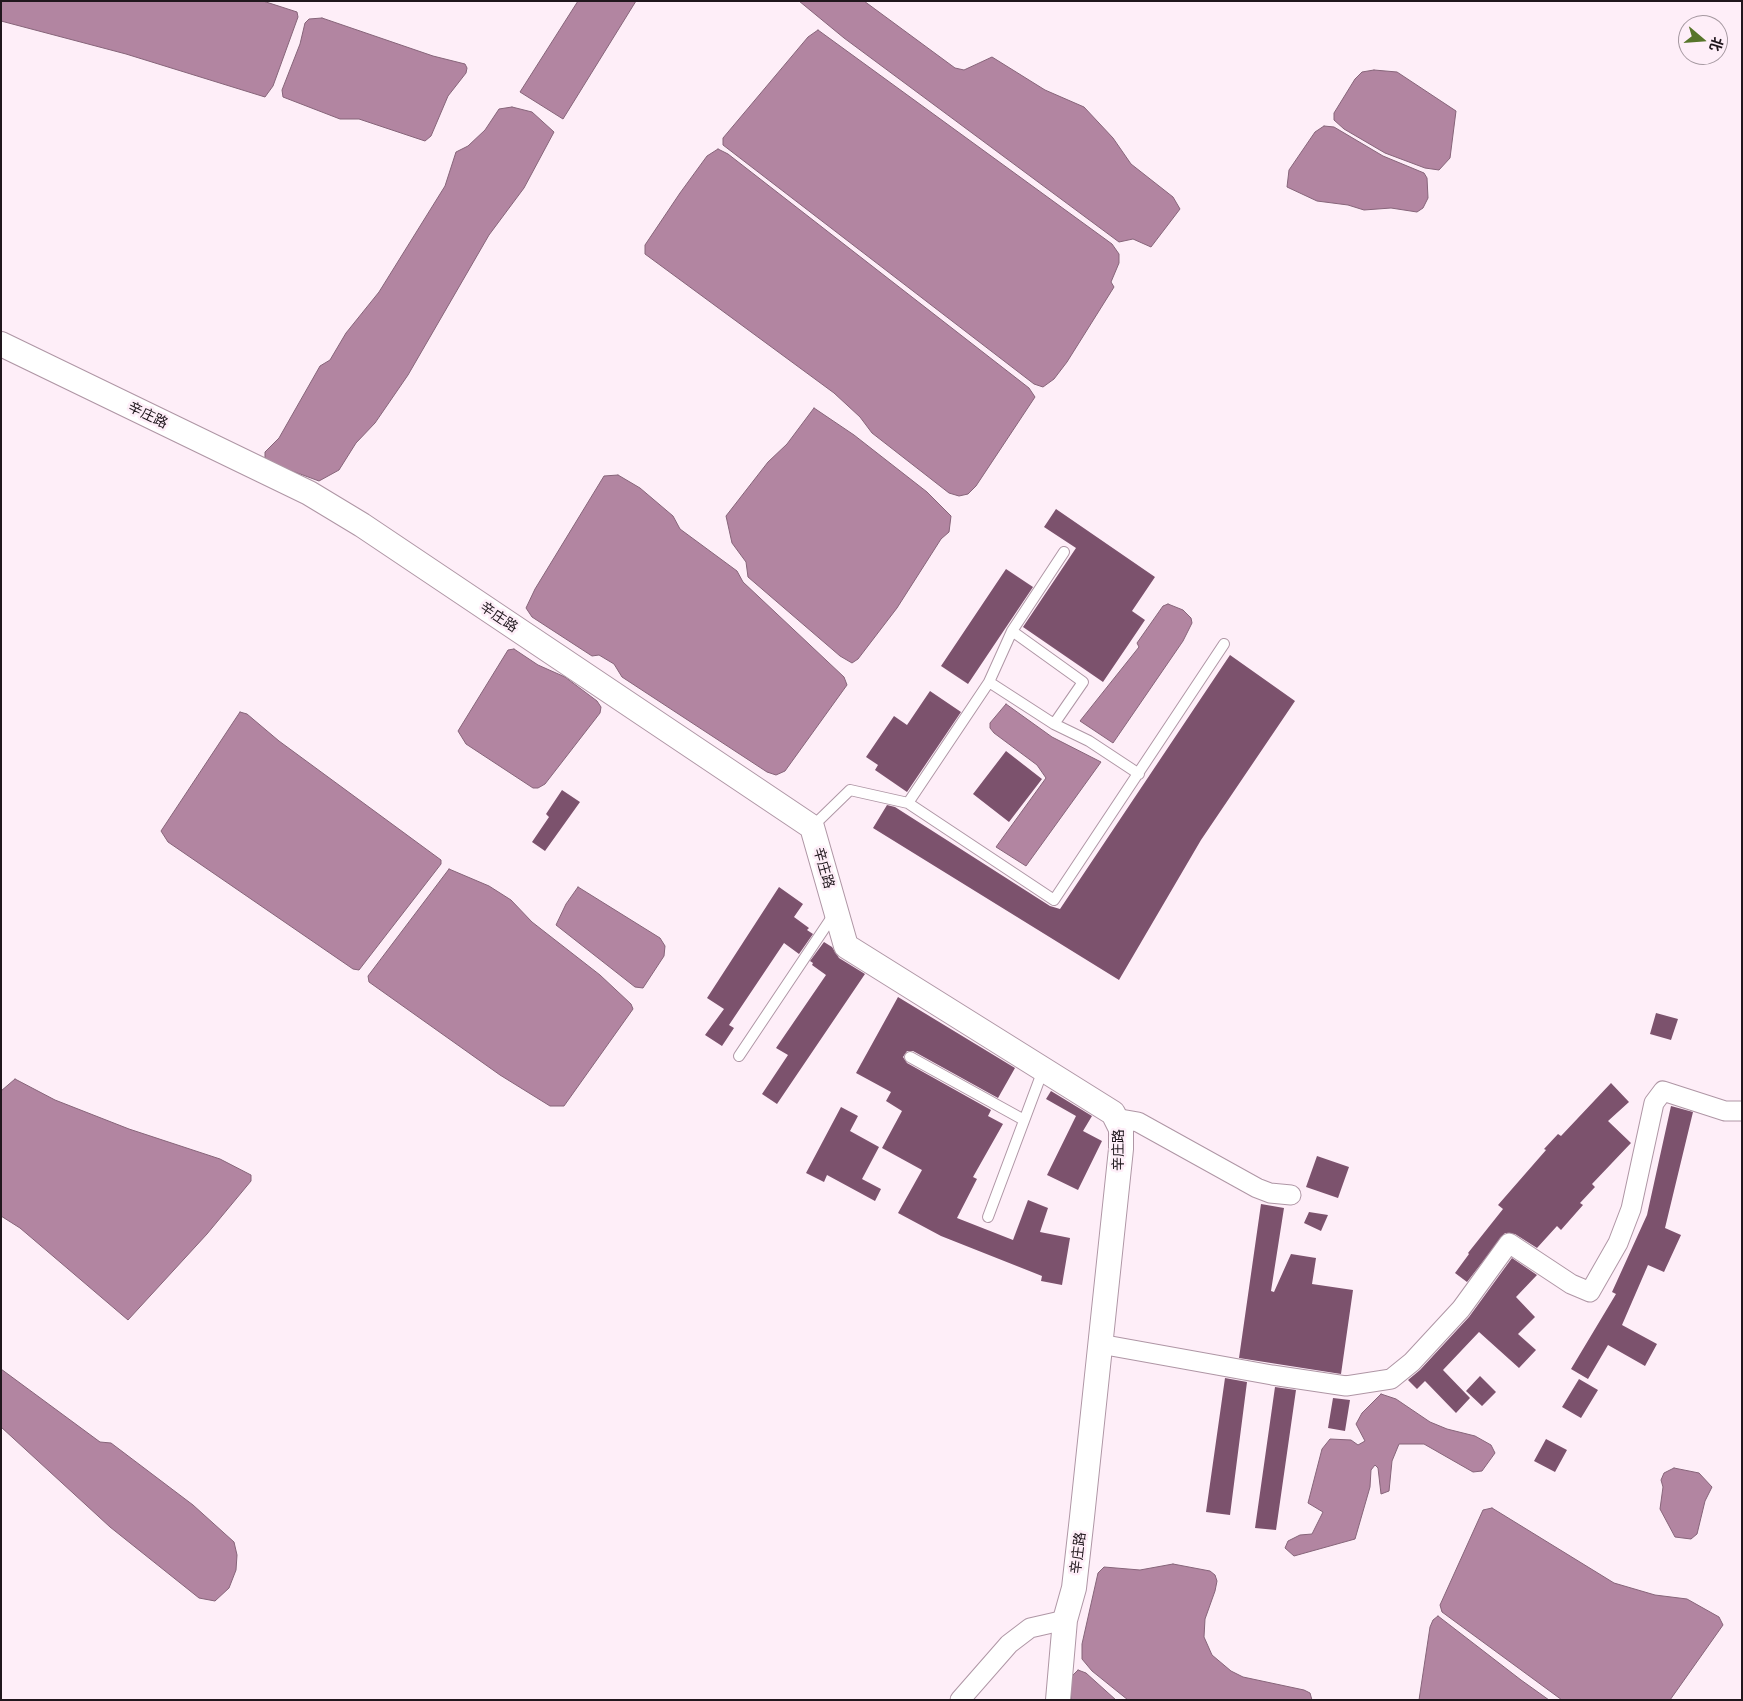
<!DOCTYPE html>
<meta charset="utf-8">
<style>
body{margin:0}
#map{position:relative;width:1743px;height:1701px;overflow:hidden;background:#feeef8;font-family:Commissioner,"Noto Sans SC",sans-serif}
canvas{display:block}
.frame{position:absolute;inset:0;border:2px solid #20171d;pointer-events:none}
.north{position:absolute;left:1678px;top:15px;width:50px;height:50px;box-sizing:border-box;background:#feeef8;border:1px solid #a598a0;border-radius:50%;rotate:108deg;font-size:14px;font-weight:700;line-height:20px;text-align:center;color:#20171d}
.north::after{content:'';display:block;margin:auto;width:18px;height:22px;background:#57752a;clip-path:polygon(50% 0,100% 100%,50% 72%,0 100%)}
</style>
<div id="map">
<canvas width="1743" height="1701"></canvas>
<div class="frame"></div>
<div class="north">北</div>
</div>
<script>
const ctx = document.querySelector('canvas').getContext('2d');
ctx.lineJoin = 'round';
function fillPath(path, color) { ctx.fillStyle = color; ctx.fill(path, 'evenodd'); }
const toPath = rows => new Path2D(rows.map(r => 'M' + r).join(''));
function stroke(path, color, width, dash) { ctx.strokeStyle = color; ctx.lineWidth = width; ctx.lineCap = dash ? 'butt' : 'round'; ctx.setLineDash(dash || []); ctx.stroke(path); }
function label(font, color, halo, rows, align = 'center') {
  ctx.font = font + ' Commissioner,"Noto Sans SC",sans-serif'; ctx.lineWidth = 5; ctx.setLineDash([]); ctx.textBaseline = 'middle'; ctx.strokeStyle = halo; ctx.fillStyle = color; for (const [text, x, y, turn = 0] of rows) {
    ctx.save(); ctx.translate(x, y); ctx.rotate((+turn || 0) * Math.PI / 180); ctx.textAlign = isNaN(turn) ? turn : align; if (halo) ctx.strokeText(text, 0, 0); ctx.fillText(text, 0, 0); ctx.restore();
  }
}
const water = toPath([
 [1,1,263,1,297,12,298,17,273,86,265,97,126,54,1,21,1,1],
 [578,1,636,1,563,119,520,92,578,1],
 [799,1,864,1,955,68,964,70,992,57,1045,90,1084,107,1113,138,1131,164,1173,197,1180,209,1151,247,1133,239,1119,242,844,38,799,1],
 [322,18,433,56,465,64,467,68,466,73,448,96,431,136,425,141,359,119,340,119,283,97,282,90,300,44,305,23,309,19,322,18],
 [818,30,1112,244,1119,254,1119,263,1111,282,1114,287,1067,362,1054,379,1043,387,1034,384,723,145,723,138,808,37,818,30],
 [1374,70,1397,72,1456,111,1450,158,1439,170,1425,168,1385,153,1344,129,1334,120,1334,113,1355,79,1362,72,1374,70],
 [512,107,532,112,554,132,524,188,489,235,408,375,375,423,356,443,339,470,319,481,265,461,265,452,279,438,320,366,330,360,346,333,379,292,445,186,456,152,468,146,485,130,499,109,512,107],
 [1324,126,1334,127,1383,156,1424,173,1427,178,1428,198,1423,208,1417,212,1391,208,1364,210,1348,205,1317,201,1287,187,1289,170,1315,132,1324,126],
 [718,149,728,154,1029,388,1035,397,976,486,968,494,959,496,949,493,872,433,860,417,834,393,645,254,645,245,680,193,707,156,718,149],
 [814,408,854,435,927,492,951,516,949,532,941,539,897,608,858,659,852,663,840,656,748,577,746,562,732,543,726,516,768,462,787,444,814,408],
 [618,475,640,488,673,516,680,529,737,571,743,582,844,677,847,685,785,771,776,775,767,772,622,677,614,664,599,655,592,656,532,617,526,608,535,589,604,476,618,475],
 [1168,604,1183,610,1191,618,1192,623,1183,641,1113,743,1080,721,1139,647,1137,643,1163,606,1168,604],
 [514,649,538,665,565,677,597,701,601,707,600,713,545,784,538,788,533,788,466,744,458,731,508,650,514,649],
 [1006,704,1052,737,1101,762,1026,866,996,847,1046,778,1037,765,994,733,990,728,990,723,1006,704],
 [240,712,247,714,279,741,441,860,441,864,359,970,353,969,168,842,161,831,240,712],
 [449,869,489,886,511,900,532,922,600,975,631,1004,633,1009,564,1106,550,1106,500,1075,369,982,368,976,449,869],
 [578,887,660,938,665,946,664,956,643,988,635,987,556,925,566,904,578,887],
 [15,1079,55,1100,129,1129,220,1159,251,1175,251,1181,207,1234,128,1320,20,1228,1,1216,1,1091,15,1079],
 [1,1369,100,1442,111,1443,193,1505,234,1542,237,1555,236,1570,229,1588,215,1601,199,1598,110,1527,1,1427,1,1369],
 [1381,1394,1396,1399,1430,1422,1447,1429,1475,1436,1491,1445,1495,1453,1482,1471,1473,1472,1424,1444,1399,1444,1392,1461,1389,1491,1381,1494,1378,1468,1375,1465,1371,1470,1370,1487,1355,1539,1294,1556,1285,1548,1288,1541,1300,1535,1312,1534,1323,1512,1308,1503,1322,1449,1330,1439,1351,1440,1358,1445,1365,1441,1356,1424,1362,1413,1381,1394],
 [1674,1468,1699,1473,1712,1487,1705,1501,1697,1534,1691,1539,1675,1537,1660,1509,1663,1487,1661,1480,1664,1473,1674,1468],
 [1492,1508,1614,1583,1655,1595,1687,1599,1719,1617,1723,1625,1670,1700,1562,1700,1442,1612,1440,1605,1483,1510,1492,1508],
 [1173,1564,1210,1571,1215,1575,1217,1581,1215,1591,1205,1619,1204,1637,1212,1655,1231,1671,1243,1677,1304,1690,1310,1693,1312,1700,1128,1700,1092,1671,1082,1659,1082,1644,1098,1573,1104,1567,1140,1570,1173,1564],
 [1438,1616,1521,1680,1549,1700,1419,1700,1430,1627,1433,1620,1438,1616],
 [1078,1670,1086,1673,1116,1700,1071,1700,1070,1684,1073,1675,1078,1670]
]);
const building = toPath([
 [1056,509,1155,577,1132,611,1145,620,1103,682,1023,627,1076,548,1044,527],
 [1006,569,1033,587,968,684,941,666],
 [1230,655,1295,701,1201,840,1119,980,873,828,887,805,895,807,1050,906,1060,909],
 [930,691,961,712,907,792,875,770,878,765,866,757,894,716,907,725],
 [1006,751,1042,779,1009,822,973,794],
 [562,790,580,802,545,851,532,842,549,817,546,814],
 [779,887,803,904,794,917,809,928,807,930,813,934,799,954,784,943,729,1025,734,1028,722,1046,705,1035,724,1009,707,998],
 [824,942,832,947,839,958,865,974,777,1104,762,1094,788,1055,776,1048,826,975,812,965,813,963,810,961],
 [898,997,1015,1068,998,1098,913,1051,907,1051,903,1057,907,1063,991,1110,988,1116,1003,1124,973,1177,977,1179,957,1218,1013,1240,1028,1200,1048,1208,1040,1232,1070,1238,1062,1285,1041,1281,1042,1276,941,1236,898,1213,922,1170,882,1148,902,1111,886,1101,891,1092,856,1073],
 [1656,1013,1678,1019,1671,1040,1650,1034],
 [1611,1083,1629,1102,1608,1121,1631,1143,1592,1184,1595,1187,1580,1203,1583,1205,1561,1230,1557,1226,1537,1248,1515,1234,1505,1233,1467,1282,1455,1273,1469,1254,1468,1253,1503,1209,1498,1205,1546,1150,1544,1149,1558,1134,1561,1136],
 [1051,1091,1092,1116,1083,1131,1102,1141,1078,1190,1047,1175,1076,1116,1046,1099],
 [1671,1106,1693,1112,1665,1228,1681,1235,1664,1272,1648,1265,1622,1325,1657,1344,1645,1366,1608,1345,1588,1379,1571,1369,1616,1294,1612,1292,1647,1215],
 [841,1107,858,1116,850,1131,879,1147,862,1179,881,1189,875,1201,827,1175,824,1182,806,1173],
 [1317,1156,1349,1167,1338,1198,1306,1187],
 [1261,1204,1284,1208,1271,1291,1274,1292,1291,1254,1316,1258,1312,1284,1353,1290,1341,1374,1239,1358],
 [1309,1212,1328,1215,1321,1231,1304,1223],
 [1512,1258,1537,1275,1516,1297,1535,1317,1518,1334,1536,1350,1519,1368,1479,1332,1443,1370,1470,1398,1456,1413,1425,1381,1417,1389,1408,1380,1420,1370,1469,1317],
 [1480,1376,1496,1392,1482,1406,1466,1391],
 [1225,1378,1247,1382,1230,1515,1206,1512],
 [1579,1379,1598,1390,1581,1418,1562,1407],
 [1275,1387,1296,1390,1276,1530,1255,1528],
 [1333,1398,1350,1400,1345,1431,1328,1428],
 [1546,1439,1567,1450,1555,1472,1534,1461]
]);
const service = toPath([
 [1012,631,1083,682,1054,724],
 [989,682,1054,724,1089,741,1139,774],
 [908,803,989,682,1012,631,1064,552],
 [812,827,850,790,908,803,1054,900,1224,644],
 [739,1056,834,914],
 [910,1057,1024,1120],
 [988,1217,1043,1070]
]);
const minor = toPath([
 [1115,1118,1138,1122,1257,1188,1270,1193,1291,1195],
 [1100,1344,1272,1375,1346,1386,1391,1379,1412,1362,1461,1309,1509,1243,1571,1284,1590,1292,1618,1243,1631,1209,1654,1103,1663,1091,1725,1111,1742,1111],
 [960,1700,1009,1644,1030,1628,1065,1620]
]);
const tertiary = toPath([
 [1,344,309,493,362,525,812,827,846,946,1113,1113,1121,1129,1121,1149,1082,1517,1074,1588,1065,1620,1058,1700]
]);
const streetNames = [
 ["辛庄路",148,415,26],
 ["辛庄路",499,617,34],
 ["辛庄路",824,868,74],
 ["辛庄路",1118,1150,-90],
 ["辛庄路",1078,1553,-83]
];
fillPath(water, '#b285a1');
stroke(water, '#866479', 1);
fillPath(building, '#7c526d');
stroke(service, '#af96a5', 12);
stroke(minor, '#af96a5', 21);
stroke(tertiary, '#af96a5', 26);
stroke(service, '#fff', 10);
stroke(minor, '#fff', 19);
stroke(tertiary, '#fff', 24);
label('14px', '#20171d', '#feeef8', streetNames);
</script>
